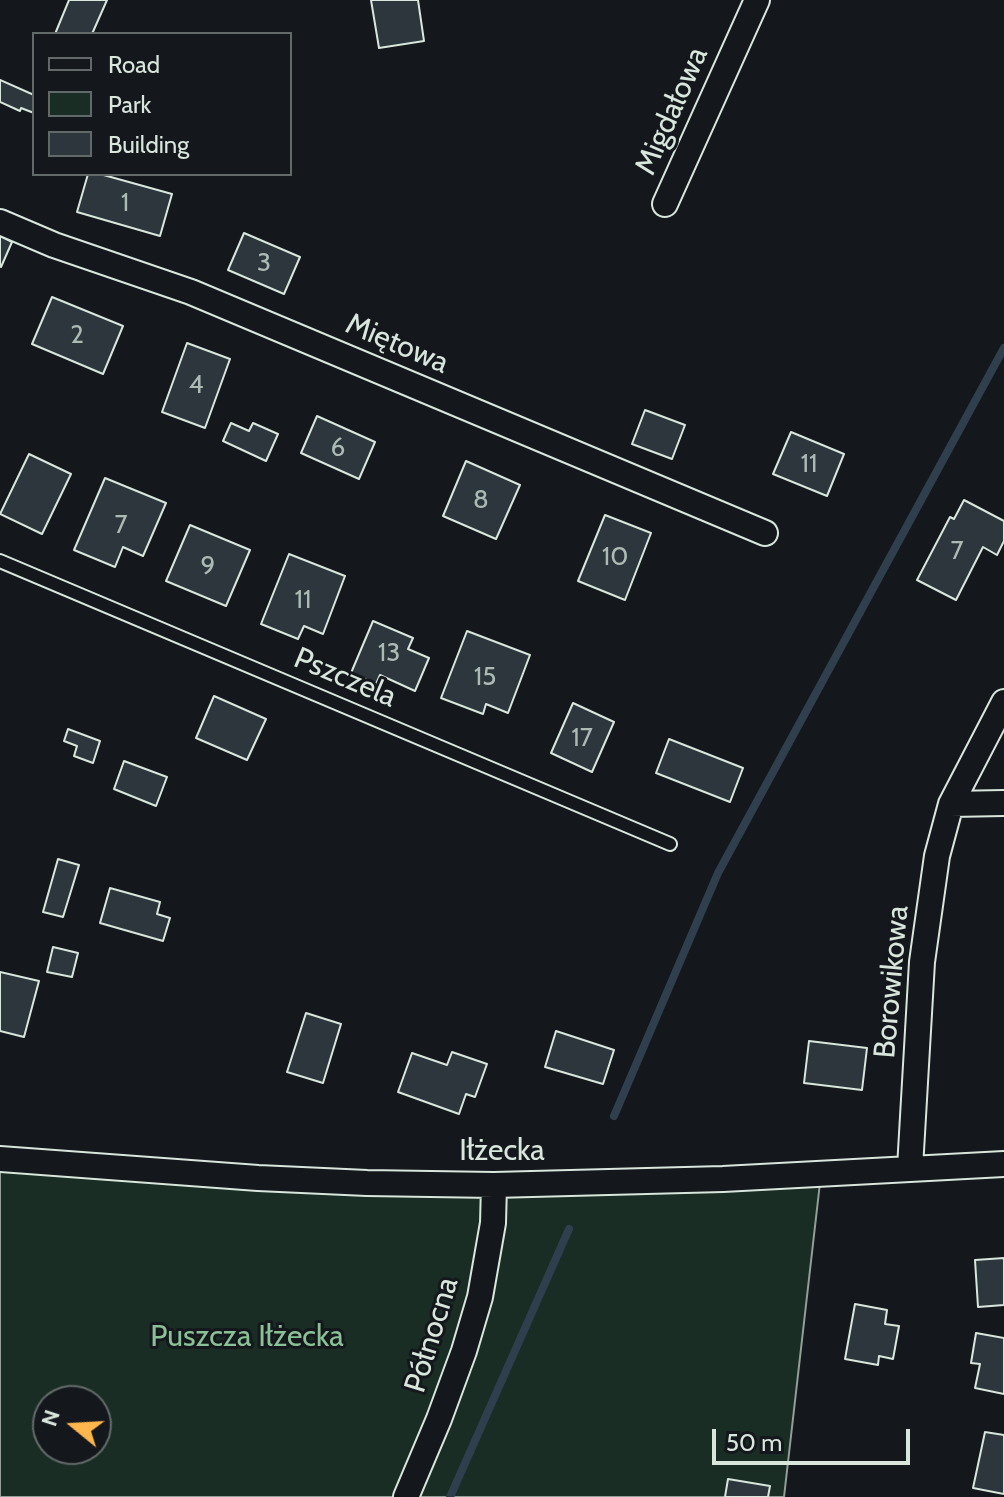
<!DOCTYPE html>
<meta charset="utf-8">
<style>
body{margin:0}
#map{position:relative;width:1004px;height:1497px;overflow:hidden;background:#14181c;font-family:Cabin,sans-serif}
canvas{display:block}
.legend{position:absolute;left:32px;top:32px;width:260px;height:144px;box-sizing:border-box;background:#14181c;border:2px solid #626a69;margin:0;padding:10px 14px;list-style:none;font-size:24px;color:#d8e6dc}
.legend li{display:flex;align-items:center;gap:16px;height:40px}
.legend b{width:40px;border:2px solid #626a69}
.north{position:absolute;left:32px;top:1385px;width:80px;height:80px;box-sizing:border-box;background:#14181c;border:2px solid #626a69;border-radius:50%;rotate:288deg;font-size:22px;font-weight:700;line-height:32px;text-align:center;color:#d8e6dc}
.north::after{content:'';display:block;margin:auto;width:28px;height:36px;background:#ffb74d;clip-path:polygon(50% 0,100% 100%,50% 72%,0 100%)}
.scale{position:absolute;left:712px;top:1429px;width:198px;height:36px;box-sizing:border-box;border:4px solid #d8e6dc;border-top:0;padding-left:10px;font-size:24px;line-height:28px;white-space:nowrap;color:#d8e6dc;-webkit-text-stroke:6px #14181c;paint-order:stroke}
</style>
<div id="map">
<canvas width="1004" height="1497"></canvas>
<ul class="legend">
<li><b style="height:10px;background:#14181c"></b>Road</li>
<li><b style="height:22px;background:#1a2d24"></b>Park</li>
<li><b style="height:22px;background:#2c363c"></b>Building</li>
</ul>
<div class="north">N</div>
<div class="scale">50 m</div>
</div>
<script>
const ctx = document.querySelector('canvas').getContext('2d');
ctx.lineJoin = 'round';
function fillPath(path, color) { ctx.fillStyle = color; ctx.fill(path, 'evenodd'); }
const toPath = rows => new Path2D(rows.map(r => 'M' + r).join(''));
function stroke(path, color, width, dash) { ctx.strokeStyle = color; ctx.lineWidth = width; ctx.lineCap = dash ? 'butt' : 'round'; ctx.setLineDash(dash || []); ctx.stroke(path); }
function label(font, color, halo, rows, align = 'center') {
  ctx.font = font + ' Cabin,sans-serif'; ctx.lineWidth = 6; ctx.setLineDash([]); ctx.textBaseline = 'middle'; ctx.strokeStyle = halo; ctx.fillStyle = color; for (const [text, x, y, turn = 0] of rows) {
    ctx.save(); ctx.translate(x, y); ctx.rotate((+turn || 0) * Math.PI / 180); ctx.textAlign = isNaN(turn) ? turn : align; if (halo) ctx.strokeText(text, 0, 0); ctx.fillText(text, 0, 0); ctx.restore();
  }
}
const green = toPath([
 [0,1159,258,1178,821,1174,784,1497,0,1497,0,1159],
 [48,1401,96,1401,96,1449,48,1449,48,1401]
]);
const stream = toPath([
 [614,1116,718,873,1004,348],
 [450,1497,569,1229]
]);
const building = toPath([
 [69,0,107,0,92,34,55,34,69,0],
 [371,0,418,0,424,41,379,48,371,0],
 [0,80,34,95,34,113,21,108,20,111,0,102,0,80],
 [88,174,100,174,172,194,160,236,77,212,88,174],
 [244,233,300,257,284,294,228,270,244,233],
 [0,236,12,242,1,267,0,266,0,236],
 [52,297,123,326,103,374,32,344,52,297],
 [187,343,230,359,205,428,162,412,187,343],
 [645,410,685,425,672,459,632,444,645,410],
 [317,416,375,442,359,479,301,453,317,416],
 [231,423,249,431,253,423,278,434,266,461,223,441,231,423],
 [791,432,844,454,827,496,773,474,791,432],
 [29,454,71,474,42,534,0,514,29,454],
 [466,461,520,485,496,539,443,516,466,461],
 [105,478,166,503,143,556,123,547,115,567,74,550,105,478],
 [964,500,1004,521,1004,541,997,555,983,547,956,600,917,580,950,517,954,519,964,500],
 [605,515,651,533,625,600,578,581,605,515],
 [190,525,250,550,226,606,166,581,190,525],
 [289,554,345,576,323,634,304,626,298,639,261,624,289,554],
 [373,621,413,638,408,649,429,658,415,691,380,675,376,684,351,673,373,621],
 [467,631,530,655,508,713,486,704,483,714,441,698,467,631],
 [214,696,266,719,247,760,196,738,214,696],
 [573,703,614,722,592,772,551,753,573,703],
 [68,729,100,741,93,763,74,756,77,746,64,741,68,729],
 [669,739,743,768,730,802,656,773,669,739],
 [124,761,167,777,156,806,114,789,124,761],
 [58,859,79,865,63,917,43,912,58,859],
 [110,888,160,902,157,914,170,918,163,941,100,923,110,888],
 [53,947,78,953,72,977,47,972,53,947],
 [0,972,39,981,24,1037,0,1031,0,972],
 [306,1013,341,1024,323,1083,287,1072,306,1013],
 [556,1031,614,1050,603,1084,545,1067,556,1031],
 [809,1041,867,1048,862,1090,804,1083,809,1041],
 [452,1052,487,1064,475,1097,466,1094,459,1114,398,1092,412,1053,447,1065,452,1052],
 [1004,1258,1004,1305,978,1307,975,1260,1004,1258],
 [855,1304,887,1310,885,1324,899,1326,893,1359,879,1356,878,1365,845,1359,855,1304],
 [976,1333,1004,1338,1004,1394,975,1388,980,1364,971,1363,976,1333],
 [985,1432,1004,1435,1004,1494,973,1488,985,1432],
 [728,1479,770,1486,768,1497,725,1497,728,1479]
]);
const lane = toPath([
 [0,561,670,844]
]);
const street = toPath([
 [665,204,757,0],
 [0,222,54,245,191,292,765,533],
 [951,804,1004,803],
 [0,1159,258,1178,367,1183,494,1185,723,1179,1004,1164],
 [910,1168,922,962,937,856,951,804,1004,702],
 [406,1497,439,1419,464,1351,480,1297,493,1223,494,1185]
]);
const numberNames = [
 ["1",125,203],
 ["3",264,263],
 ["2",77,335],
 ["4",196,385],
 ["6",338,448],
 ["11",809,464],
 ["8",481,500],
 ["7",121,525],
 ["7",957,551],
 ["10",615,557],
 ["9",208,566],
 ["11",303,600],
 ["13",389,653],
 ["15",485,677],
 ["17",582,738]
];
const streetNames = [
 ["Migdałowa",672,111,-66],
 ["Miętowa",397,344,23],
 ["Pszczela",345,678,23],
 ["Borowikowa",892,982,-85],
 ["Iłżecka",502,1151],
 ["Północna",432,1335,-73]
];
const parkNames = [
 ["Puszcza Iłżecka",247,1337]
];
fillPath(green, '#1a2d24');
stroke(green, '#939e99', 2);
stroke(stream, '#2f3f4d', 8);
fillPath(building, '#2c363c');
stroke(building, '#d8e6dc', 2);
stroke(lane, '#d8e6dc', 16);
stroke(street, '#d8e6dc', 28);
stroke(lane, '#14181c', 12);
stroke(street, '#14181c', 24);
label('26px', '#adbab4', null, numberNames);
label('30px', '#d8e6dc', '#14181c', streetNames);
label('30px', '#8ac095', '#14181c', parkNames);
</script>
